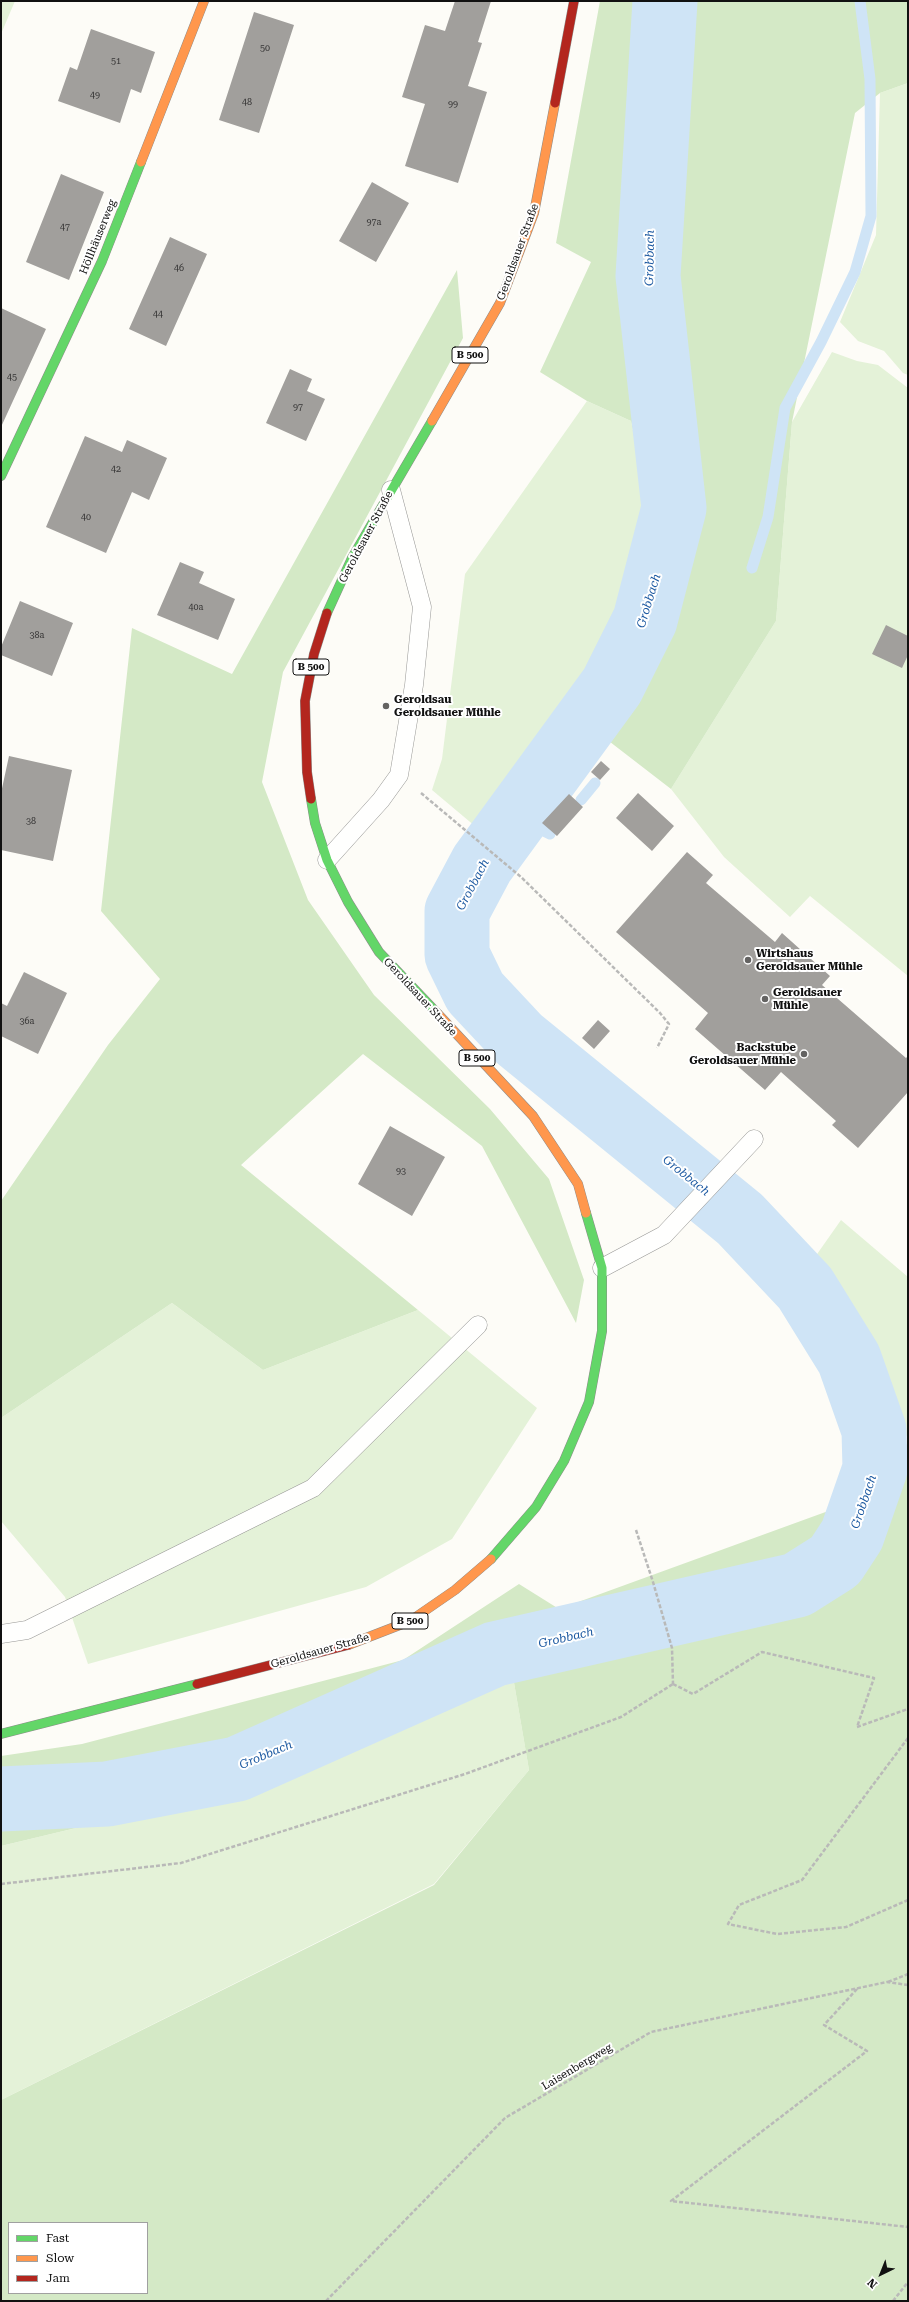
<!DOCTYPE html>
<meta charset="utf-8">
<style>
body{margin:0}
#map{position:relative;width:909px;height:2302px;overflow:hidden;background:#fdfcf7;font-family:"Roboto Serif",serif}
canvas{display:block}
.frame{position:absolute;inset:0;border:2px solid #111;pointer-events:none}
.legend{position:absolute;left:8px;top:2222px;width:140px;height:72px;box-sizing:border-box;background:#fff;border:1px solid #a0a0a0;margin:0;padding:5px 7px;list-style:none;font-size:12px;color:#111}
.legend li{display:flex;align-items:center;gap:8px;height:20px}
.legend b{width:20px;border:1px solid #a0a0a0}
.north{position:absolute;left:861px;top:2254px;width:40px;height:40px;-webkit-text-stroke:3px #fff;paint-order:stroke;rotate:223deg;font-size:11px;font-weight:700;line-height:16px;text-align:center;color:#111}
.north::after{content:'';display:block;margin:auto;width:14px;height:18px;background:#111;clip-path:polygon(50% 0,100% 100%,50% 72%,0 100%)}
</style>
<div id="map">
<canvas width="909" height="2302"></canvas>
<div class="frame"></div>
<ul class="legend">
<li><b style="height:5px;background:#63d668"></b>Fast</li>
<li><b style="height:5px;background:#ff974d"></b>Slow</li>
<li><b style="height:5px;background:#b3261e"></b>Jam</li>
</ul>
<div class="north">N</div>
</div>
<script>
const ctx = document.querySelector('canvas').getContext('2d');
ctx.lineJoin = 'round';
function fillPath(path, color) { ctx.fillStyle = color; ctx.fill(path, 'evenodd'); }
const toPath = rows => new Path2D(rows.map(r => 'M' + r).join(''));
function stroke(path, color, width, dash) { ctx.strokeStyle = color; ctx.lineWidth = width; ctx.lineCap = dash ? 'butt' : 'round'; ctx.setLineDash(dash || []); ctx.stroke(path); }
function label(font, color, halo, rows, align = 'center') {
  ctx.font = font + ' "Roboto Serif",serif'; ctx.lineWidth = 4; ctx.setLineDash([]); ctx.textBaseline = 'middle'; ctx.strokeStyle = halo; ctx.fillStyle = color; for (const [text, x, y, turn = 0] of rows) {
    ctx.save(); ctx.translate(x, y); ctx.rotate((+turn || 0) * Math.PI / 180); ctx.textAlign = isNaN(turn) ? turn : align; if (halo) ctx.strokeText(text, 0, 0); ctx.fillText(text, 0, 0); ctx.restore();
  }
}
const green = toPath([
 [1,1,15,1,1,34],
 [908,83,908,375,903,373,884,351,858,341,840,322,876,235,880,93],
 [832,352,857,361,878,365,908,388,908,976,810,896,790,917,724,857,671,789,776,621,792,422],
 [587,401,631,421,649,507,597,664,566,703,579,718,482,832,432,790,442,759,465,574],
 [841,1220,908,1277,908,1439,815,1257],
 [172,1303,263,1370,418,1310,537,1408,452,1539,366,1587,88,1664,65,1597,1,1521,1,1418],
 [512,1671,529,1770,434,1884,1,2100,1,1846,247,1787]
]);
const forest = toPath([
 [600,1,908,1,908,83,880,93,855,113,792,422,776,621,671,789,579,718,566,704,597,663,649,507,631,421,587,401,540,372,591,262,556,243],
 [457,270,463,338,283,672,262,782,308,900,374,995,490,1109,549,1179,584,1280,576,1323,482,1146,363,1054,241,1165,418,1310,263,1370,172,1303,1,1418,1,1201,108,1045,160,979,101,911,132,628,232,674],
 [908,1443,908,2301,1,2301,1,2100,434,1885,529,1770,512,1671,247,1787,1,1846,1,1756,82,1744,403,1660,519,1584,559,1609,842,1506],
 [9,2223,147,2223,147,2293,9,2293]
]);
const stream = toPath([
 [752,568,768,517,785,408,821,342,855,272,871,216,870,79,860,1],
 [581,800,595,783],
 [504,834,532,825,550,834]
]);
const river = toPath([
 [1,1799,107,1794,237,1769,495,1654,797,1585,835,1561,852,1535,875,1469,874,1430,849,1359,805,1288,740,1219,519,1039,475,992,457,955,457,911,482,864,612,686,645,620,674,508,648,276,665,1]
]);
const building = toPath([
 [455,1,491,1,478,42,482,43,468,86,487,92,458,183,405,166,425,104,402,97,425,25,445,31],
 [254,12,294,25,259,133,219,120],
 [91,29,155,52,141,93,131,89,120,123,58,101,70,67,77,70],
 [61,174,104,192,69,280,26,262],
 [372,182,409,203,376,262,339,241],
 [170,237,207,254,166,346,129,329],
 [1,308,46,329,1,427],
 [290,369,312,379,307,391,325,399,306,441,266,423],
 [85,436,122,452,127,440,167,458,149,500,132,492,106,553,46,527],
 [180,562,204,572,199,583,235,599,218,640,157,615],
 [20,601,73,623,52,676,1,655,1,647],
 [886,625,908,636,908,655,902,668,872,654],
 [9,756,72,770,53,861,1,850,1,793],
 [601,761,610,769,600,780,591,772],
 [638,793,674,826,652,851,616,818],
 [569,794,583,807,557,836,542,823],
 [687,852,713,875,706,883,775,942,782,933,830,976,822,985,906,1058,908,1056,908,1092,858,1148,832,1125,836,1121,781,1072,765,1090,695,1029,708,1013,616,932],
 [24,972,67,993,38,1054,1,1036,1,1003,7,1006],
 [598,1020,610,1031,594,1049,582,1038],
 [390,1126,445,1157,412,1216,358,1184]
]);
const path = toPath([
 [421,793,521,877,660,1013,669,1024,657,1048],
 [636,1530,653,1582,672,1648,673,1684],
 [673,1684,693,1694,762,1652,874,1678,857,1727,908,1709],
 [908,1738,802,1880,739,1905,728,1924,777,1934,846,1927,908,1900],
 [1,1884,181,1863,465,1774,621,1717,673,1684],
 [888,1982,908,1974],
 [857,1989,824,2025,867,2051,671,2201,908,2227],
 [326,2301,505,2118,651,2032,887,1982,908,1985],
 [893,2301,908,2282]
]);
const lane = toPath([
 [327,860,381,800,399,775,414,685,422,607,391,490],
 [602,1268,664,1235,754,1139],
 [1,1634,27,1630,313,1488,478,1325]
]);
const fast = toPath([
 [1,476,102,261,141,162],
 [327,613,352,558,432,421],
 [311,799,315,823,327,860,348,902,379,952,437,1013],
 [491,1559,536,1507,564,1461,589,1402,602,1331,602,1268,586,1213],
 [1,1734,197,1684]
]);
const slow = toPath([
 [141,162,204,1],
 [432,421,500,303,534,213,555,103],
 [437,1013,533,1116,578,1184,586,1213],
 [348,1645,410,1621,455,1590,491,1559]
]);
const jam = toPath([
 [555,103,574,1],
 [311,799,307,772,305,701,314,654,327,613],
 [197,1684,348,1645]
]);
const markers = [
 [386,706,4,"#646362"],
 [748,960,4,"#646362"],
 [765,999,4,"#646362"],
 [804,1054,4,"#646362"]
];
const numberNames = [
 ["50",265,48],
 ["51",116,61],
 ["49",95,95],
 ["48",247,102],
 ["99",453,104],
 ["97a",374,222],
 ["47",65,227],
 ["46",179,268],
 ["44",158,314],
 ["45",12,377],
 ["97",298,407],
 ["42",116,469],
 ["40",86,517],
 ["40a",196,607],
 ["38a",37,635],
 ["38",31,821],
 ["36a",27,1021],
 ["93",401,1171]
];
const shields = [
 [470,355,36],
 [311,667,36],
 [477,1058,36],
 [410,1621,36]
];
const shieldNames = [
 ["B 500",470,355],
 ["B 500",311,667],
 ["B 500",477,1058],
 ["B 500",410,1621]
];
const streetNames = [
 ["Höllhäuserweg",98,237,-68],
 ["Geroldsauer Straße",518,252,-70],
 ["Geroldsauer Straße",366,537,-62],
 ["Geroldsauer Straße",420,997,47],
 ["Geroldsauer Straße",320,1651,-16],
 ["Laisenbergweg",577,2067,-31]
];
const poiNames = [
 ["Geroldsau",394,700],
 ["Geroldsauer Mühle",394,713],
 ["Wirtshaus",756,954],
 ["Geroldsauer Mühle",756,967],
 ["Geroldsauer",773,993],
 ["Mühle",773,1006],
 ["Backstube",796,1048,"right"],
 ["Geroldsauer Mühle",796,1061,"right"]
];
const waterNames = [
 ["Grobbach",650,258,-89],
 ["Grobbach",649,601,-73],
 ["Grobbach",473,885,-62],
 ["Grobbach",686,1176,39],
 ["Grobbach",864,1502,-71],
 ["Grobbach",566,1638,-13],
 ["Grobbach",266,1755,-23]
];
fillPath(green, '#e4f2d8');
fillPath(forest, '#d4e9c6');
stroke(stream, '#cfe4f6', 11);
stroke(river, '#cfe4f6', 65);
fillPath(building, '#a19f9c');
stroke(lane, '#979795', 19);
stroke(fast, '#8e8d8b', 10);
stroke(slow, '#8e8d8b', 10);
stroke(jam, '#8e8d8b', 10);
stroke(path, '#b9b9b8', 2.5, [4, 2]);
stroke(lane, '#fffffe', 18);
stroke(fast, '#63d668', 9);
stroke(slow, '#ff974d', 9);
stroke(jam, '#b3261e', 9);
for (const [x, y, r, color] of markers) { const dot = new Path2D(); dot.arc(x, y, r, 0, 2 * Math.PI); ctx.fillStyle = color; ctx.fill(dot); stroke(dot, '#fff', 1.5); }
label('9px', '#353434', null, numberNames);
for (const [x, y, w] of shields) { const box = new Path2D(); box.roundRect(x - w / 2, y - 8, w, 16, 3); ctx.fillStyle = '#fff'; ctx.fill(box); stroke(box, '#111', 1); }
label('bold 10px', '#111', null, shieldNames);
label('11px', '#111', '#fff', streetNames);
label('bold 11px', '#111', '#fff', poiNames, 'left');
label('italic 12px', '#1c59a1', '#fff', waterNames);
</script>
